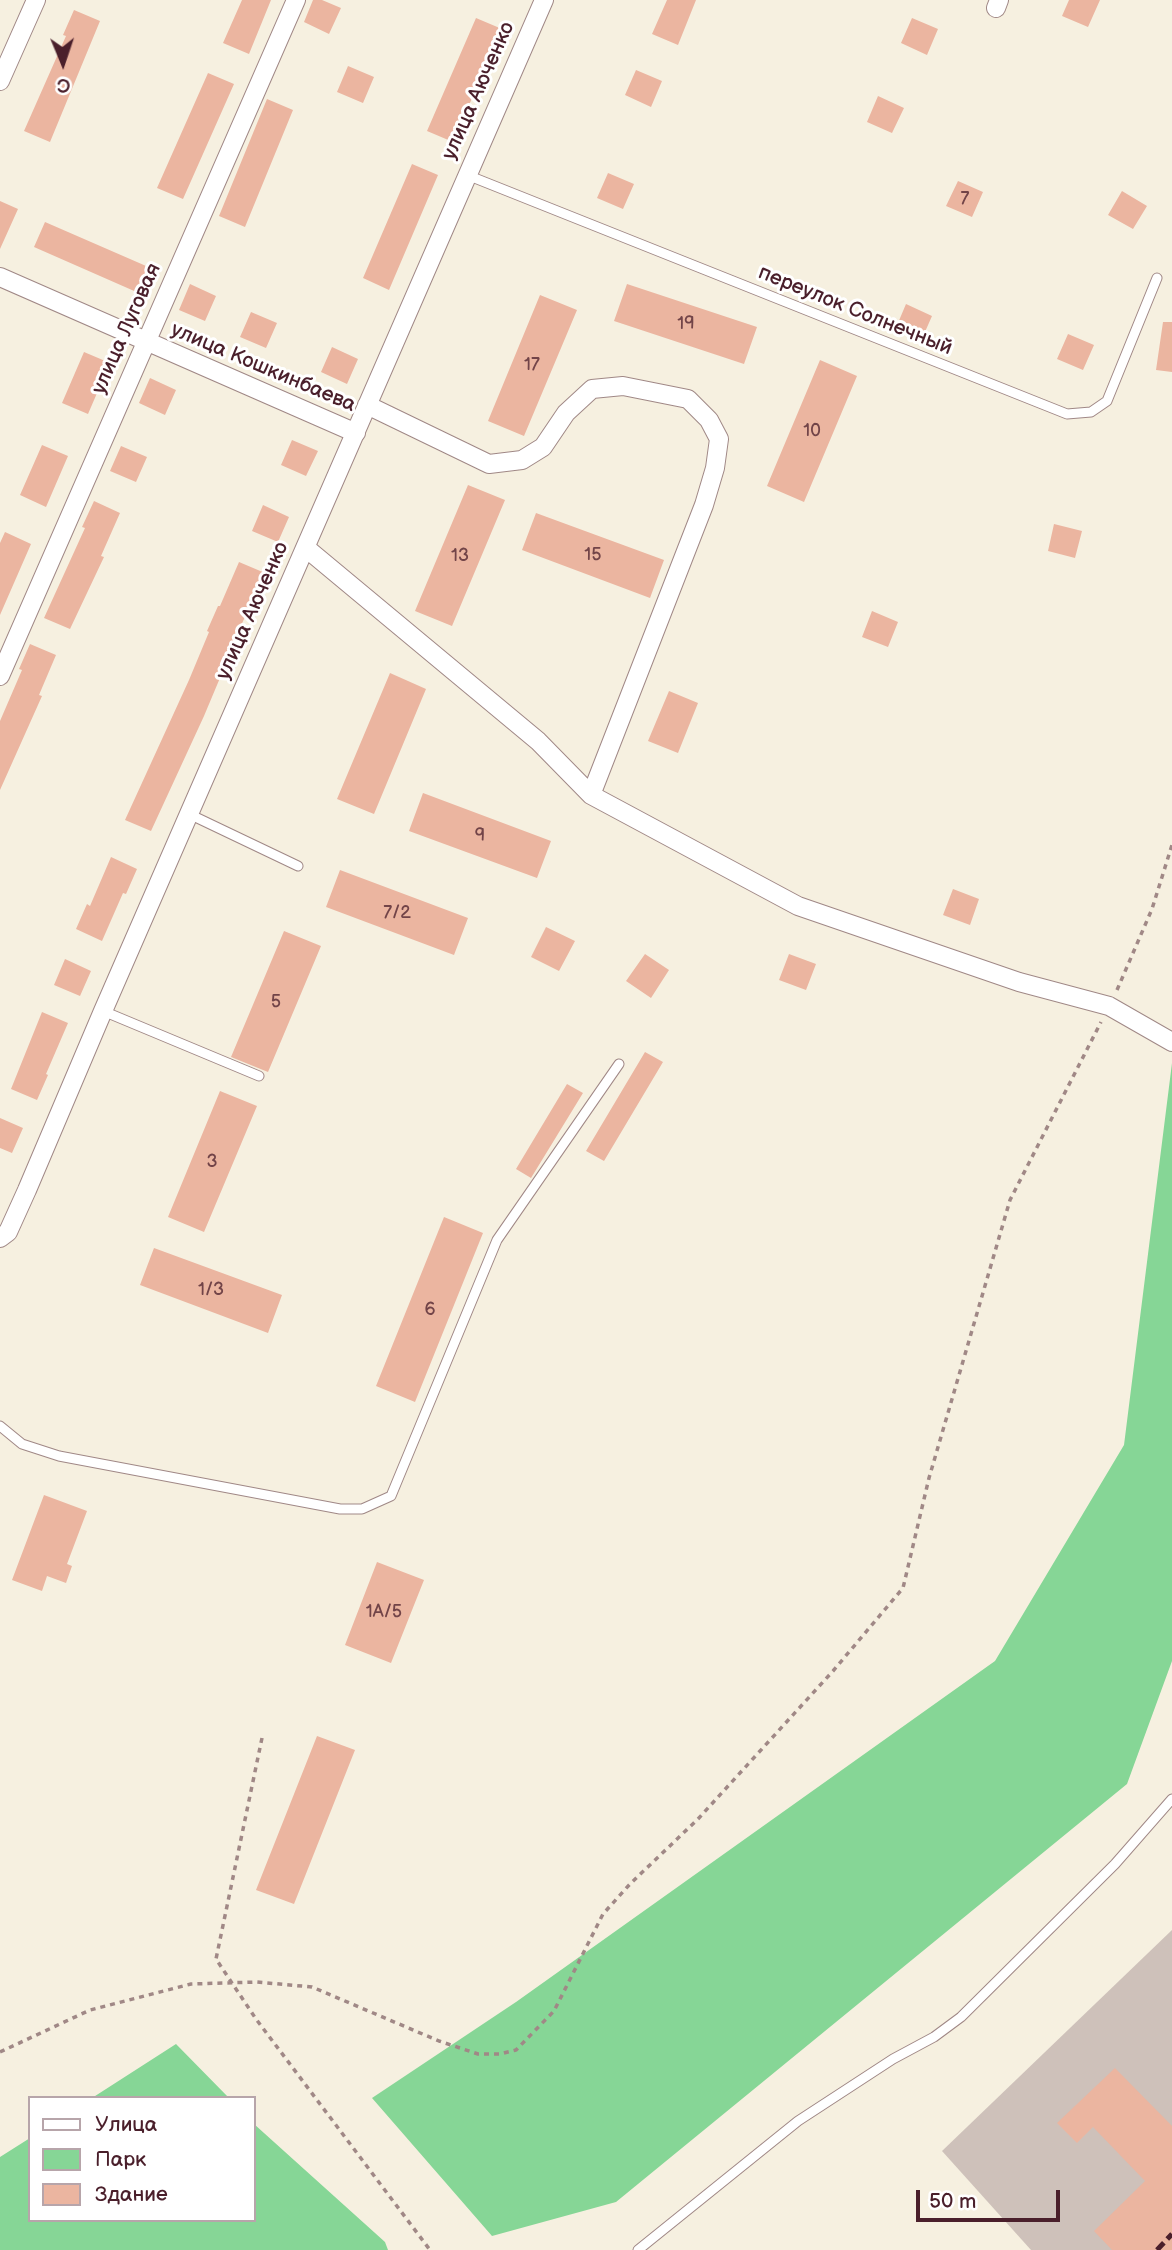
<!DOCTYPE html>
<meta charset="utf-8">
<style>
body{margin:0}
#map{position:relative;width:1172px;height:2250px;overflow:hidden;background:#f6f0e0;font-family:"Balsamiq Sans",sans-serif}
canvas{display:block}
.legend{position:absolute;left:28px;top:2096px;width:228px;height:126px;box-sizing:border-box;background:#fff;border:2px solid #b7a5aa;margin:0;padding:9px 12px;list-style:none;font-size:21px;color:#4a1f2b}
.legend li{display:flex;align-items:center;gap:14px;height:35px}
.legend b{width:35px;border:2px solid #b7a5aa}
.north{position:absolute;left:28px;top:28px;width:70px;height:70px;-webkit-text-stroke:5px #fff;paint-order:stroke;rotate:178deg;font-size:19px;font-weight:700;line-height:28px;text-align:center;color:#4a1f2b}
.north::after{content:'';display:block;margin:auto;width:24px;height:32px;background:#4a1f2b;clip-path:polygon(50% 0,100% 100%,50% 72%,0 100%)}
.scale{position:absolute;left:916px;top:2190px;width:144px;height:32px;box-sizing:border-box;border:4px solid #4a1f2b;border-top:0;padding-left:9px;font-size:21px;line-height:24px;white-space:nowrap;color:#4a1f2b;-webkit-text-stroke:5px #fff;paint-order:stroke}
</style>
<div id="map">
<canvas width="1172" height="2250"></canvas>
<ul class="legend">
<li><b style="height:9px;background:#fff"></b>Улица</li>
<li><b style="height:19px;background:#86d696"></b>Парк</li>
<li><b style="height:19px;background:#ebb5a0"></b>Здание</li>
</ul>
<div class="north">С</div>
<div class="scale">50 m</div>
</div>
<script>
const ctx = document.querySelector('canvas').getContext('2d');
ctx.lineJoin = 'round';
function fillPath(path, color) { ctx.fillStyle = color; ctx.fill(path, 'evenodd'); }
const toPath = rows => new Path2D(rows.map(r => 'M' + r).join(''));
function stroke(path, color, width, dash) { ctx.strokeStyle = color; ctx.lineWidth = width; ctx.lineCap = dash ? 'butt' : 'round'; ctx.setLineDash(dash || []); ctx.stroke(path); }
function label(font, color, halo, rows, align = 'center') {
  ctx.font = font + ' "Balsamiq Sans",sans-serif'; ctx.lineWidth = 6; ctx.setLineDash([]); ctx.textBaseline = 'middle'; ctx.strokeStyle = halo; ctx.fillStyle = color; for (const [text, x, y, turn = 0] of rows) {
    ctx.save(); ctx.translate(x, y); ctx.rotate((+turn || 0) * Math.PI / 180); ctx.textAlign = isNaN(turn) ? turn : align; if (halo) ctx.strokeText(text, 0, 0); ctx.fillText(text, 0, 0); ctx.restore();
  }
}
const industrial = toPath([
 [1172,1930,1172,2250,1031,2250,942,2151]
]);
const green = toPath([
 [1172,1063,1172,1661,1127,1784,616,2202,492,2236,372,2098,516,2002,995,1661,1124,1445],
 [176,2044,229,2098,92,2098],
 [254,2124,385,2242,388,2250,0,2250,0,2157,30,2138,30,2220,254,2220]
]);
const building = toPath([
 [242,0,271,0,249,54,223,43],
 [313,0,322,0,341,8,329,34,304,22],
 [667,0,696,0,678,45,652,34],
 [1069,0,1100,0,1088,27,1062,16],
 [74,10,100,21,50,142,24,131,66,36,63,35],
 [476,18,502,29,453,142,427,131],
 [912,18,938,29,927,55,901,43],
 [348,66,374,77,363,103,337,92],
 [636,70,662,81,651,107,625,95],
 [208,73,234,84,183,199,157,188],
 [878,96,904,108,892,133,867,122],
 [267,99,293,110,245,227,219,216],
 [412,164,438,175,389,290,363,278],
 [608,173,634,184,623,209,597,198],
 [958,181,983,192,972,217,946,206],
 [1122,191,1147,206,1133,229,1108,215],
 [0,201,18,209,0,249],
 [45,222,153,269,141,294,34,247],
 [190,284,216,296,205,321,179,310],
 [627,284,757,327,744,364,614,321],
 [540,295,577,310,524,436,488,421],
 [906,304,932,316,921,341,895,330],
 [251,312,277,323,266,348,240,337],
 [1163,322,1172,322,1172,372,1156,370],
 [1068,334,1094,345,1083,370,1057,359],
 [332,347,358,359,347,384,321,372],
 [84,352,110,363,88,414,62,403],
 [820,360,857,376,804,502,767,486],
 [150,378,176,390,165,415,139,403],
 [292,440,318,451,306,476,281,465],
 [42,445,68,456,46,507,20,495],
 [121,446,147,457,136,482,110,471],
 [468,485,505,500,452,626,415,611],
 [94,501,120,513,101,556,104,557,70,629,44,618,85,528,82,527],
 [263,505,289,517,278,542,252,531],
 [536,513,664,560,650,598,522,550],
 [1054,524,1082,531,1075,558,1048,551],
 [5,532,31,544,0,615,0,543],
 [239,562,265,573,223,665,225,666,204,716,151,831,125,820,189,680,209,632,207,631,218,606,220,606],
 [872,611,898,622,888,647,862,637],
 [30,644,56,655,39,695,42,696,0,790,0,721,22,670,19,669],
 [390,673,426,689,374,814,337,799],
 [669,691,698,703,678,753,648,741],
 [423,793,551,841,537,878,409,831],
 [111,857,137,869,126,894,123,893,102,941,76,929,87,904,90,906],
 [340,870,468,918,454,955,326,907],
 [953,889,979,899,970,925,943,915],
 [546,927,575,941,559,971,531,957],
 [284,931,321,946,268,1072,231,1057],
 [645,954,669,970,651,998,626,981],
 [789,954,816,964,806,990,779,980],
 [65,959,91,971,80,996,54,985],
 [42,1012,68,1023,46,1074,48,1075,37,1100,11,1089],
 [645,1052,663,1062,604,1161,586,1151],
 [567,1084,583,1093,531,1178,516,1169],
 [220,1091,257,1106,204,1232,168,1217],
 [0,1118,23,1128,12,1153,0,1148],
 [444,1217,483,1233,415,1402,376,1386],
 [154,1248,282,1295,268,1333,140,1285],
 [44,1495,87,1511,67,1564,72,1566,66,1583,47,1576,42,1591,12,1580],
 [377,1562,424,1580,391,1663,345,1645],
 [317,1736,355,1750,294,1904,256,1890],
 [1115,2068,1172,2126,1172,2250,1112,2250,1094,2231,1145,2181,1093,2127,1077,2143,1057,2123]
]);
const path = toPath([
 [1117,990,1152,909,1172,845],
 [262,1738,216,1959,256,2019,430,2250],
 [0,2052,90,2010,191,1984,257,1982,312,1987,439,2041,478,2054,500,2054,516,2050,554,2011,603,1914,630,1884,698,1819,833,1671,903,1588,929,1478,1010,1200,1101,1022]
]);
const service = toPath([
 [467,175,1067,414,1091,412,1107,401,1157,278],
 [189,814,298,866],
 [103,1011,259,1076],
 [0,1426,22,1444,59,1456,340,1509,362,1509,391,1496,497,1240,619,1064],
 [638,2250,798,2121,893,2059,934,2037,961,2017,1115,1864,1172,1799]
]);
const minor = toPath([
 [996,8,999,0],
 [0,81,36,0],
 [0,277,356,433],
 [367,405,489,464,522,460,543,447,566,413,592,389,623,386,688,399,709,420,719,439,715,468,704,505,591,795],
 [306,548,538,741,591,795,798,906,1019,982,1109,1006,1172,1042],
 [0,676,296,0],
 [0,1238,8,1232,27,1190,103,1011,544,0]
]);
const rail = toPath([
 [1157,2250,1172,2234]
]);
const numberNames = [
 ["7",965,199],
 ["19",686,324],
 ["17",532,365],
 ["10",812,431],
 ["15",593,555],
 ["13",460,556],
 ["9",480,836],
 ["7/2",397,913],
 ["5",276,1002],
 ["3",212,1162],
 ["1/3",211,1290],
 ["6",430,1310],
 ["1А/5",384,1612]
];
const streetNames = [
 ["улица Аюченко",479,91,-66],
 ["переулок Солнечный",855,311,22],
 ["улица Луговая",127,329,-66],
 ["улица Кошкинбаева",263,368,23],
 ["улица Аюченко",253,611,-66]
];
fillPath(industrial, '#cec1ba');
fillPath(green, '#86d696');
fillPath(building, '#ebb5a0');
stroke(service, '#a08886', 11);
stroke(minor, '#a08886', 20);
stroke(path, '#a08886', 3.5, [5, 5]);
stroke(service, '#fff', 9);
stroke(minor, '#fff', 18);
stroke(rail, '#4a1f2b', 5, [10, 5]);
label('18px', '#724448', null, numberNames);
label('21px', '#4a1f2b', '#fff', streetNames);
</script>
